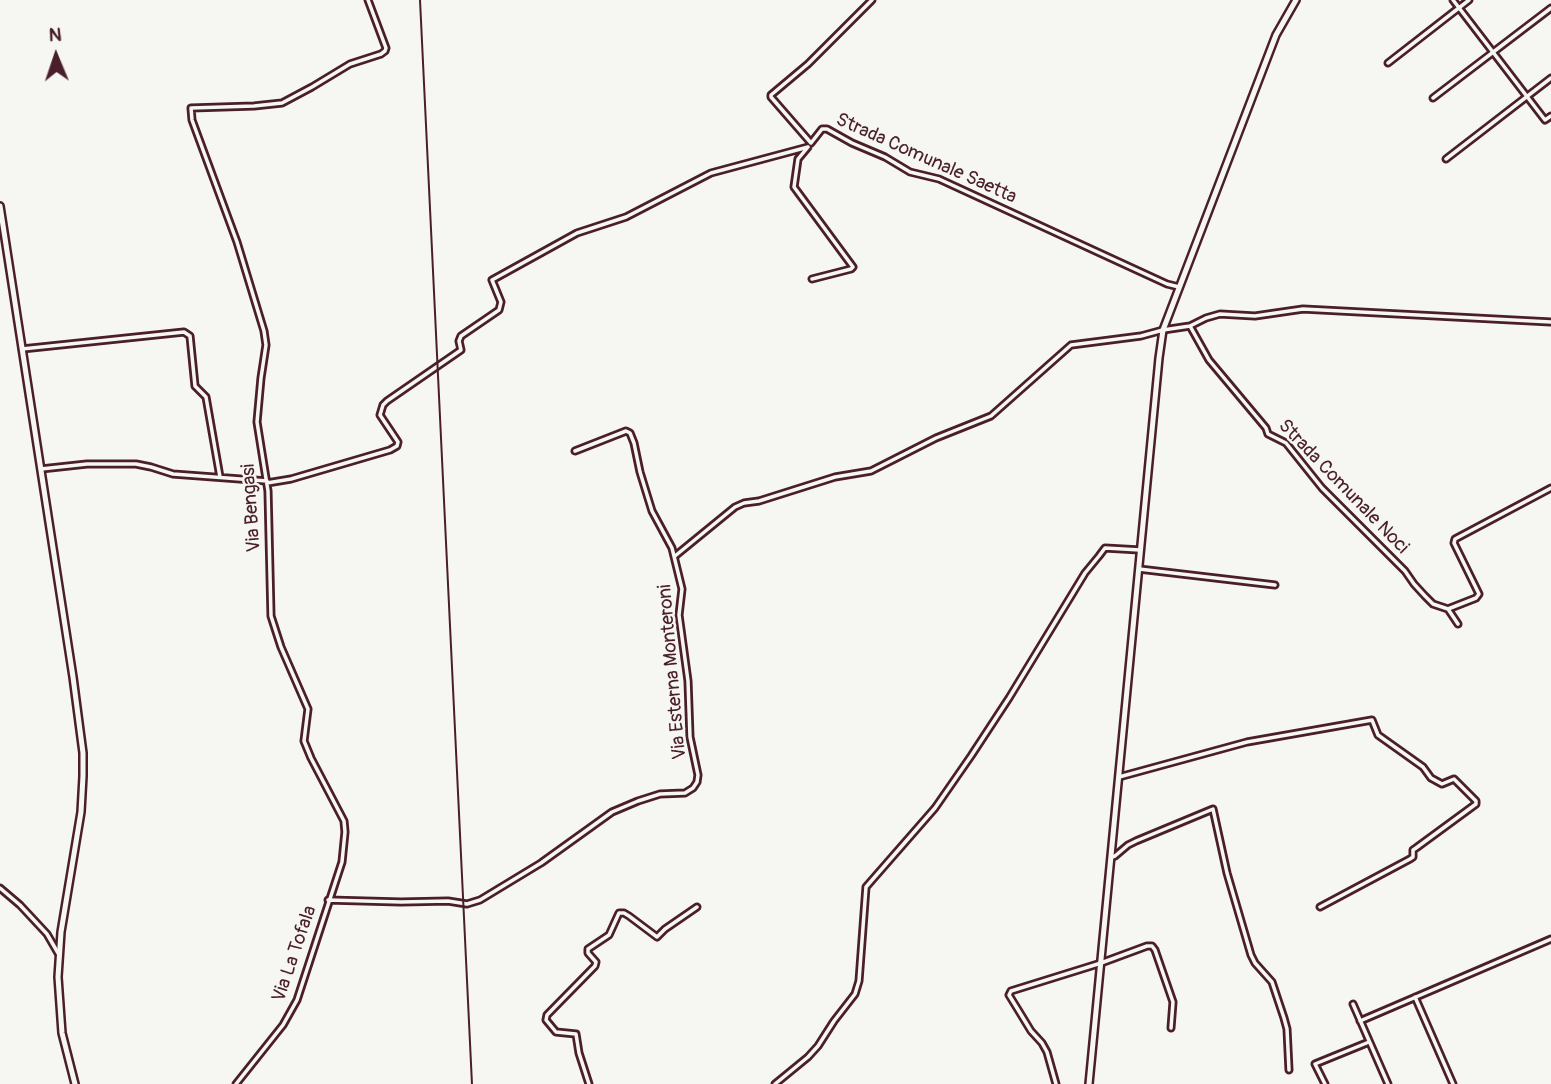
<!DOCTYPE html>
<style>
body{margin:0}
#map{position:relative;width:1551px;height:1084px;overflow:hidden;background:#f6f6f2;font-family:Pangolin,sans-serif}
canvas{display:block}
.north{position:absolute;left:21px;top:21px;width:70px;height:70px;-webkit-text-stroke:5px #f6f6f2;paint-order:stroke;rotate:358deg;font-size:19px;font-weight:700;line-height:28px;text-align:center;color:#4a1f2b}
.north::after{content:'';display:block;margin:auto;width:24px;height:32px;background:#4a1f2b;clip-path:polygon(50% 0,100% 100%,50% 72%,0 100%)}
</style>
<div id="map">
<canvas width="1551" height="1084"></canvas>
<div class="north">N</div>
</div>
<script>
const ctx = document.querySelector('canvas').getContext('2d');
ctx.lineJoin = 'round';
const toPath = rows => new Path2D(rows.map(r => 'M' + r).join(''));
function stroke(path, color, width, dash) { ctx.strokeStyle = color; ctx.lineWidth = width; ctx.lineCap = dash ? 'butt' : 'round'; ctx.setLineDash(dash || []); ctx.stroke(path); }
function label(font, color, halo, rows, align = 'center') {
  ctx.font = font + ' Pangolin,sans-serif'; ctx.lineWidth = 5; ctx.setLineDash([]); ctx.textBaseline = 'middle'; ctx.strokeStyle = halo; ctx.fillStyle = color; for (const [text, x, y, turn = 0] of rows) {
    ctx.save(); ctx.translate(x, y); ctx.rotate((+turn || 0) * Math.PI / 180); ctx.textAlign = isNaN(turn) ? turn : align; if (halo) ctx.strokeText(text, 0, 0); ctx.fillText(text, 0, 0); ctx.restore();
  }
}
const street = toPath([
 [872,0,808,64,771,95,771,97,811,143,822,129,827,129,852,143,885,157,910,172,939,179,1167,284,1179,287],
 [1453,0,1545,120,1551,116],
 [1388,63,1469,0],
 [1433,98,1551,8],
 [808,147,798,159,794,187,853,267,851,269,812,279],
 [1446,159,1551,78],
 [1190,326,1209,360,1266,428,1268,434,1286,443,1322,488,1405,571,1414,584,1425,596,1433,604,1448,609,1458,624],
 [22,349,184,332,190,336,195,386,206,397,220,477],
 [41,469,87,464,136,464,151,467,173,474,267,481],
 [267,483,291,479,390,450,397,446,398,442,380,415,383,405,387,401,461,350,459,341,461,336,499,310,501,302,492,280,577,233,626,217,711,173,808,147],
 [675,556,735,507,744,503,759,501,835,477,871,471,936,438,991,416,1071,345,1141,336,1163,330,1190,326,1206,318,1220,314,1255,316,1303,309,1551,322],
 [1139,569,1275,585],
 [1448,609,1476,598,1479,594,1454,543,1455,539,1551,488],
 [1119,777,1247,742,1372,720,1378,735,1423,767,1431,778,1442,784,1454,779,1476,801,1476,804,1416,848,1413,850,1413,857,1410,859,1320,907],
 [1112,857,1115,856,1128,845,1136,841,1213,809,1227,873,1251,955,1255,963,1272,982,1284,1018,1287,1029,1289,1070],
 [0,888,20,905,47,934,58,953],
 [328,900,401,902,448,901,467,904,480,900,541,863,612,812,638,801,660,794,685,793,693,788,697,782,698,775,690,737,688,681,679,615,682,589,672,548,652,511,640,472,634,443,630,433,626,431,575,451],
 [1415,997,1453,1084],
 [1353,1004,1388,1084],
 [1360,1021,1551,939],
 [236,1084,283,1025,297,1000,342,862,345,832,344,821,311,758,304,741,308,709,281,647,271,616,268,491,257,422,261,378,266,345,264,331,237,242,192,120,191,108,254,106,282,103,312,87,350,64,381,54,385,51,386,48,368,0],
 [589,1084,579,1053,576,1034,556,1032,546,1020,547,1015,595,966,596,962,588,953,588,949,609,935,619,913,624,913,629,916,657,937,665,929,697,907],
 [775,1084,808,1057,818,1046,834,1021,855,994,859,981,866,887,935,808,971,756,1009,698,1085,573,1099,556,1105,548,1140,550],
 [1056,1084,1047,1052,1042,1043,1031,1031,1017,1008,1009,995,1011,991,1101,963,1147,946,1152,946,1155,950,1173,1002,1171,1028],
 [1325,1084,1315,1064,1369,1042]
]);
const secondary = toPath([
 [0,206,73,677,83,753,83,776,81,812,61,932,58,977,62,1033,75,1084],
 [1089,1084,1159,358,1163,330,1276,35,1296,0]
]);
const rail = toPath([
 [420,0,472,1084]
]);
const streetNames = [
 ["Strada Comunale Saetta",926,159,24],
 ["Strada Comunale Noci",1343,487,46],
 ["Via Bengasi",252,508,-94],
 ["Via Esterna Monteroni",673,672,-95],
 ["Via La Tofala",295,954,-71]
];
stroke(street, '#4a1f2b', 9);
stroke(secondary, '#4a1f2b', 10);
stroke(street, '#f6f6f2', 3.5);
stroke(secondary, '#f6f6f2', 5);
stroke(rail, '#4a1f2b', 2);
label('19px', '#4a1f2b', '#f6f6f2', streetNames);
</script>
